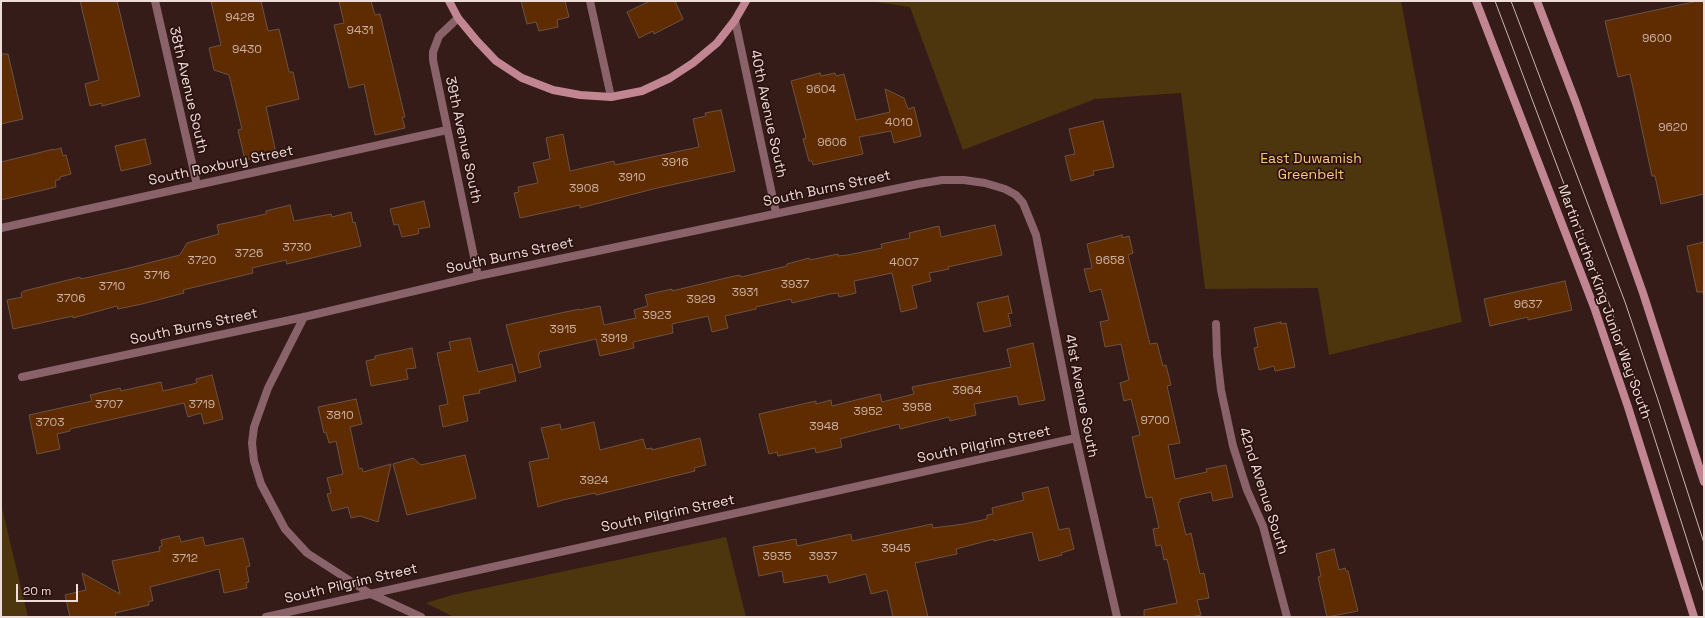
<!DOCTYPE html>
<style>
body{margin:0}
#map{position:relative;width:1705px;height:618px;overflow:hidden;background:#351c18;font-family:"Space Grotesk",sans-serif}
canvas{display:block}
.frame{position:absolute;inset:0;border:2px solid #eedcd9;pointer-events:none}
.scale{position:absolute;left:16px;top:584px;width:62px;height:18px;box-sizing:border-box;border:2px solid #eedcd9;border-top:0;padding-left:5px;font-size:12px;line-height:14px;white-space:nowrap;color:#eedcd9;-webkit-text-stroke:3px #2b120f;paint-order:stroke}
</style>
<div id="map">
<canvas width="1705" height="618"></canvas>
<div class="frame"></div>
<div class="scale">20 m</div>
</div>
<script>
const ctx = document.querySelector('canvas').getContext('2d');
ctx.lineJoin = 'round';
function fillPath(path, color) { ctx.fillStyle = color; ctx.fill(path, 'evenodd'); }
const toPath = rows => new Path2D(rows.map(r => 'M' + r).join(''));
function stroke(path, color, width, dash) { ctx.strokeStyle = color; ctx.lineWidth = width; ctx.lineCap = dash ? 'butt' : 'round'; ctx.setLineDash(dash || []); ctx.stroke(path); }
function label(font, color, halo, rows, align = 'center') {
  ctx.font = font + ' "Space Grotesk",sans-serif'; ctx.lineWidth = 3.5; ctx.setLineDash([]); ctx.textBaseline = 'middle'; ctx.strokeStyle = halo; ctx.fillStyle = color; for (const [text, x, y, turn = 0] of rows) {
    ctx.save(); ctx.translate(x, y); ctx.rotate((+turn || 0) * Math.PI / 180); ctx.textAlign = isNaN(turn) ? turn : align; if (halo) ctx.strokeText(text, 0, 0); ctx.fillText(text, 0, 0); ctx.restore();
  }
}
const green = toPath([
 [869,1,1401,1,1462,322,1329,355,1318,288,1205,289,1181,93,1095,99,963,150,910,7],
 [1,504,28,617,1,617],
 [726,537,746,617,454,617,426,603,452,595]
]);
const building = toPath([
 [80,1,117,1,140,96,102,106,102,103,90,106,85,84,99,80,80,1],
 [211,1,261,1,268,31,279,29,289,72,293,72,299,99,266,107,276,153,245,160,238,130,242,129,229,75,214,70,209,48,221,45,211,1],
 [339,1,371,1,375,15,380,14,405,117,402,117,405,128,375,135,364,84,349,88,334,25,344,23,339,1],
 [521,1,565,1,569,17,557,20,558,27,539,31,536,22,527,24,521,1],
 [650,1,675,1,683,19,654,34,653,31,639,38,627,12,650,1],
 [1698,1,1704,1,1704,194,1661,204,1655,176,1652,176,1630,74,1618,77,1605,21,1698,1],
 [1,54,8,54,23,119,1,124,1,54],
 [820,73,821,76,835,73,836,76,844,74,856,120,890,112,885,89,904,98,908,109,914,107,921,136,894,143,891,131,859,137,863,154,813,165,812,161,809,161,803,139,806,138,791,81,820,73],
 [721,110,735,171,657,188,580,208,580,205,520,218,514,193,519,192,518,187,538,183,533,163,550,159,546,138,563,134,570,171,614,161,615,165,699,147,693,119,706,116,705,113,721,110],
 [1103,121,1114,167,1093,171,1094,175,1071,181,1065,156,1075,154,1069,129,1103,121],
 [145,139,151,164,121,171,115,146,145,139],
 [61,148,63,156,66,155,71,174,60,177,60,179,55,181,56,187,1,200,1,162,54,149,54,150,61,148],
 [424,201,430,227,418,229,419,233,418,234,402,237,398,224,394,225,390,209,424,201],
 [290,205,294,221,331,214,332,217,351,212,353,223,355,222,361,246,287,264,286,260,252,268,253,273,183,290,184,293,142,304,118,309,117,306,73,318,73,316,13,329,7,300,22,297,21,293,24,291,80,277,81,279,129,268,180,255,187,243,219,234,217,225,266,214,266,211,290,205],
 [995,225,1002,255,948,267,949,269,929,273,931,281,912,286,917,308,901,312,892,273,854,281,856,293,839,297,838,293,830,294,792,303,791,299,756,307,756,309,725,316,728,328,712,332,708,316,672,324,673,333,633,342,634,348,600,356,596,339,539,352,540,354,538,355,541,367,519,373,506,325,579,309,579,310,600,306,604,325,636,318,634,310,648,306,645,295,672,289,672,291,730,277,740,275,741,277,787,266,787,264,809,258,810,260,838,254,838,256,848,255,882,248,881,244,910,238,909,233,939,226,941,237,995,225],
 [1122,235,1122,238,1129,236,1133,253,1128,255,1150,344,1157,343,1163,366,1166,365,1171,385,1167,386,1180,443,1168,445,1175,479,1207,472,1206,469,1226,465,1233,497,1213,501,1211,492,1180,499,1180,502,1178,503,1186,535,1191,533,1200,574,1204,573,1209,598,1197,600,1201,615,1191,617,1144,617,1144,610,1177,603,1167,559,1164,560,1161,545,1156,546,1153,529,1159,528,1152,497,1146,498,1132,437,1140,435,1131,399,1124,401,1120,383,1129,380,1121,344,1105,347,1100,322,1109,320,1101,289,1090,292,1084,269,1092,268,1087,244,1122,235],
 [1704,242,1704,292,1697,292,1687,246,1704,242],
 [1565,281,1572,310,1528,320,1528,317,1490,326,1484,299,1565,281],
 [1008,296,1012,313,1008,314,1011,326,984,332,977,303,1008,296],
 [1281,322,1281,324,1286,323,1295,367,1275,371,1274,366,1259,370,1254,348,1258,347,1254,328,1281,322],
 [470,338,478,372,512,364,516,381,479,390,480,393,463,396,468,421,443,427,439,406,448,404,437,353,451,350,449,342,470,338],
 [1033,343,1045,400,1019,405,1017,396,974,404,976,415,950,421,949,417,900,429,899,424,840,439,842,447,816,453,815,448,778,456,777,452,769,454,759,414,816,401,816,404,831,400,832,406,880,394,882,402,914,394,912,387,1011,367,1007,349,1033,343],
 [412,348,416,368,406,369,408,379,371,386,366,361,375,359,375,356,412,348],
 [212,375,223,419,204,424,201,413,188,417,184,403,70,429,70,431,57,434,60,449,37,454,29,415,92,401,90,395,120,388,121,391,161,382,163,391,197,383,196,379,212,375],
 [356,399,362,424,350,427,359,469,362,468,363,472,391,464,378,522,360,516,351,518,348,507,332,511,327,494,331,493,327,478,343,474,336,441,329,443,326,432,324,433,318,407,356,399],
 [594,422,600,450,643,439,646,449,652,448,652,450,700,438,706,465,694,468,695,471,596,495,595,493,563,500,538,507,529,462,549,458,541,428,560,424,561,430,594,422],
 [465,455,476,498,407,515,393,464,413,458,421,465,465,455],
 [1048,487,1059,530,1069,528,1074,549,1061,553,1062,555,1039,561,1032,532,994,541,994,539,956,549,957,554,915,563,928,617,893,617,887,590,871,594,866,574,829,583,827,575,784,583,782,571,759,576,753,547,796,539,797,546,851,534,852,541,932,524,933,528,964,524,987,519,987,515,993,514,992,508,1024,500,1022,493,1048,487],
 [179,536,181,542,203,537,205,546,243,538,250,566,246,567,249,582,246,583,247,588,224,593,219,569,150,587,153,601,149,601,149,605,115,613,116,617,70,617,65,595,86,590,82,573,120,594,112,561,160,551,159,547,162,546,161,540,179,536],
 [1334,549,1339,570,1345,568,1346,571,1348,571,1358,611,1327,617,1320,586,1318,577,1321,576,1316,554,1334,549]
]);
const minor = toPath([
 [155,1,197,185],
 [590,1,611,97],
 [458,18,439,36,433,52,433,60,478,276],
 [735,20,776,213],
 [1,228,447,130],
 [304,317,268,388,254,427,252,443,254,461,261,484,285,529,307,553,369,593,421,617],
 [1216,324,1217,355,1221,390,1233,446,1247,490,1263,526,1287,617],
 [22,377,304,317,478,276,918,184,942,180,964,180,985,183,1005,189,1016,195,1023,203,1036,235,1076,438,1117,617],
 [266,617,1076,438]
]);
const secondary = toPath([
 [449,1,458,18,477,41,496,61,522,78,553,90,580,95,611,97,642,91,670,78,693,63,717,43,735,20,746,1],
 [1476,1,1594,307,1628,407,1694,617],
 [1537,1,1576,103,1643,293,1704,482]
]);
const tram = toPath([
 [1495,1,1611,309,1643,402,1704,593],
 [1511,1,1625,302,1657,397,1704,543]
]);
const numberNames = [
 ["9428",240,18],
 ["9431",360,31],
 ["9600",1657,39],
 ["9430",247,50],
 ["9604",821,90],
 ["4010",899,123],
 ["9620",1673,128],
 ["9606",832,143],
 ["3916",675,163],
 ["3910",632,178],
 ["3908",584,189],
 ["3730",297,248],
 ["3726",249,254],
 ["3720",202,261],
 ["9658",1110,261],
 ["4007",904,263],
 ["3716",157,276],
 ["3937",795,285],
 ["3710",112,287],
 ["3931",745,293],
 ["3706",71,299],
 ["3929",701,300],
 ["9637",1528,305],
 ["3923",657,316],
 ["3915",563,330],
 ["3919",614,339],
 ["3964",967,391],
 ["3707",109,405],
 ["3719",202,405],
 ["3958",917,408],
 ["3952",868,412],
 ["3810",340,416],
 ["9700",1155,421],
 ["3703",50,423],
 ["3948",824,427],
 ["3924",594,481],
 ["3945",896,549],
 ["3935",777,557],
 ["3937",823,557],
 ["3712",185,559]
];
const streetNames = [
 ["38th Avenue South",188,90,77],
 ["40th Avenue South",768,114,78],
 ["39th Avenue South",463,140,78],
 ["South Roxbury Street",221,166,-12],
 ["South Burns Street",827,189,-12],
 ["South Burns Street",510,256,-12],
 ["Martin Luther King Junior Way South",1604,302,70],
 ["South Burns Street",194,327,-12],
 ["41st Avenue South",1081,396,79],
 ["South Pilgrim Street",984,445,-12],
 ["42nd Avenue South",1263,491,72],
 ["South Pilgrim Street",668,514,-12],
 ["South Pilgrim Street",351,584,-13]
];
const parkNames = [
 ["East Duwamish",1311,159],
 ["Greenbelt",1311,175]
];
fillPath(green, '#4d360e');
fillPath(building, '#5f2b00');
stroke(building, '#6c5343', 1);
stroke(minor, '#89626a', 8);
stroke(secondary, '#c28592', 8);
stroke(tram, '#c8b5b1', 1);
label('12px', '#cab0a3', null, numberNames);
label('14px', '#eedcd9', '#2b120f', streetNames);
label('14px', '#fcc878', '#2b120f', parkNames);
</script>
